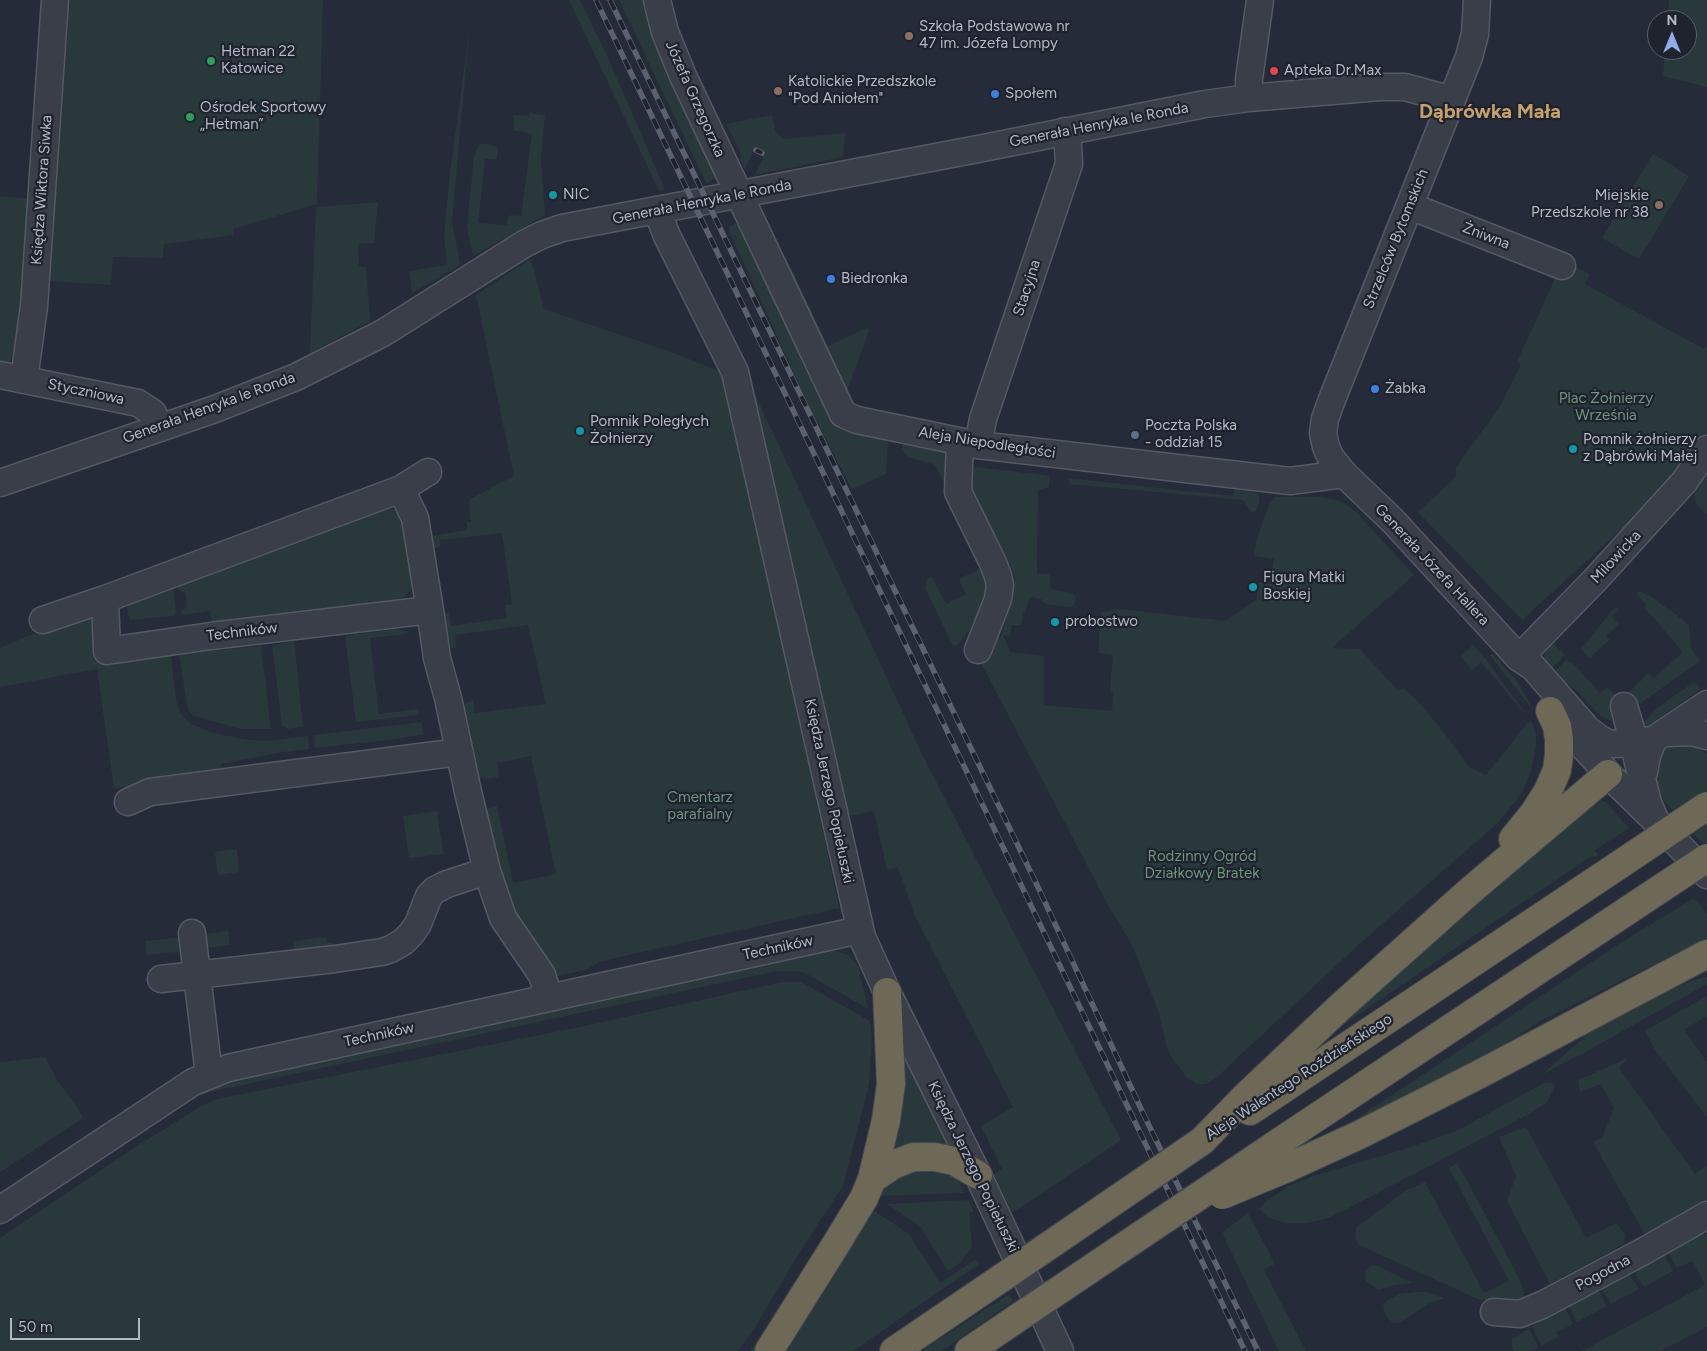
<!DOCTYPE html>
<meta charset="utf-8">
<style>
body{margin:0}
#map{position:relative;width:1707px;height:1351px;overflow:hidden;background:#262b39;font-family:Figtree,sans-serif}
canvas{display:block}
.north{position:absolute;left:1647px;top:10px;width:50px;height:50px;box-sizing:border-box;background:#1e232e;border:1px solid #5a5f6a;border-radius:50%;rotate:0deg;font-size:14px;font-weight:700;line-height:20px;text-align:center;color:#b5b9c5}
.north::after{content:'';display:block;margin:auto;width:18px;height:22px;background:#94aaea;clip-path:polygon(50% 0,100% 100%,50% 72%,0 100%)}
.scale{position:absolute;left:10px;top:1318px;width:130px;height:22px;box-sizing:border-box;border:2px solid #b5b9c5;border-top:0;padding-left:6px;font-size:15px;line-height:18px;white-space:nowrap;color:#b5b9c5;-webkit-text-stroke:4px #1e232e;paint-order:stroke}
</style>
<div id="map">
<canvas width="1707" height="1351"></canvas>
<div class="north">N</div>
<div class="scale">50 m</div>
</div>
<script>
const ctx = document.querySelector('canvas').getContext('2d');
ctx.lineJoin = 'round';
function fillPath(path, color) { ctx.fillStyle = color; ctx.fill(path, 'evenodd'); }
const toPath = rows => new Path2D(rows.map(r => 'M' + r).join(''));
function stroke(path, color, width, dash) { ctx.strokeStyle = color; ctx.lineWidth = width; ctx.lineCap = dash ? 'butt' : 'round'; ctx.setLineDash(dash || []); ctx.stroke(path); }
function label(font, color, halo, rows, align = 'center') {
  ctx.font = font + ' Figtree,sans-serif'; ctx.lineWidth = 4.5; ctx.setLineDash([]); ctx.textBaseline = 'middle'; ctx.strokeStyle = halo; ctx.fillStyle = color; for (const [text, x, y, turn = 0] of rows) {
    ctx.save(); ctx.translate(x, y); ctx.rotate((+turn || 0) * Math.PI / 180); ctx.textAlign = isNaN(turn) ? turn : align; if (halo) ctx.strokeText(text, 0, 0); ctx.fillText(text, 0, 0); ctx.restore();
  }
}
const green = toPath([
 [70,0,323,0,317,204,233,229,234,235,164,244,163,258,113,257,111,285,49,281],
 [569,0,580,0,605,51,665,189,659,191],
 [619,0,646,0,717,174,715,179,706,183],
 [1669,0,1707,0,1707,87,1663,76,1665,50,1687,50,1687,20,1667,20],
 [470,25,452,221,460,265,412,293,409,271,447,265,444,236,450,173],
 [529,113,545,115,541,158,545,215,473,256,467,227,474,156,480,144,489,144,498,148,497,159,485,159,478,223,506,225,508,217,511,215,521,216,532,134,513,130,514,115,529,116],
 [772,115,775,130,783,139,845,133,843,157,755,175,763,157,753,152,745,169,740,159,741,156,739,149,726,124],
 [1653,154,1689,176,1639,259,1602,238],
 [0,196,31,199,20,310,12,359,7,363,0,362],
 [378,202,374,243,358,244,359,266,366,267,370,321,310,353,316,207],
 [740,221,832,407,886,438,888,444,886,474,852,489,849,484,809,406,729,231,729,227],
 [786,257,828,346,867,328,869,331,844,399,780,259],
 [529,260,532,263,544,309,674,353,721,372,724,386,728,387,839,908,615,958,599,962,586,970,557,976,551,969,513,913,499,870,486,809,497,806,513,883,556,874,531,756,497,763,499,774,498,777,487,779,479,778,476,775,462,708,466,703,473,700,474,713,546,704,528,625,455,635,456,648,448,648,438,619,444,613,449,613,451,626,507,618,505,605,512,604,502,533,440,540,440,547,435,548,433,546,432,536,467,530,467,522,471,522,469,504,470,499,514,476,476,295],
 [1563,261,1590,274,1585,284,1704,349,1707,345,1707,433,1680,470,1641,511,1522,620,1418,512,1456,477,1456,467,1499,408,1521,365,1517,362],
 [748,379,923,756,1121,1140,1012,1213,994,1174,1002,1169,981,1126,1013,1107,915,916,898,867,887,870,874,811,849,816,843,812],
 [905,440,950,448,946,487,935,465,908,457,902,449],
 [976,467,1050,476,1049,487,1038,490,1037,573,1049,574,1051,589,1072,593,1076,597,1075,603,1071,607,1045,604,1041,599,1033,597,1028,601,1026,610,1023,614,1021,625,1012,625,1010,636,1003,635,1010,652,1044,656,1044,705,1112,711,1113,692,1110,691,1113,655,1098,653,1101,612,1119,609,1226,621,1256,600,1258,583,1270,583,1274,559,1254,556,1257,538,1270,503,1275,497,1321,497,1343,502,1357,513,1414,575,1332,648,1360,649,1398,691,1403,688,1416,699,1445,734,1469,767,1486,775,1530,720,1481,662,1472,670,1461,656,1473,645,1485,658,1530,720,1534,727,1536,736,1536,747,1530,775,1523,791,1499,822,1356,947,1217,1077,1206,1084,1197,1084,1186,1077,1171,1056,1166,1044,1159,1013,1132,945,1107,903,982,665,982,653,1002,635,1014,585,1015,575,965,480],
 [1707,467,1707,515,1697,505,1692,488],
 [1067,478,1233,496,1235,490,1253,492,1259,495,1259,503,1256,511,1251,512,1243,500,1070,484],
 [386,508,395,510,401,517,403,522,412,583,410,591,405,597,396,601,212,624,210,611,183,615,181,613,181,611,187,607,185,592,178,590,178,584],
 [989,564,990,602,957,646,952,644,925,588,928,578,932,577,946,604,966,594,959,579],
 [173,588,176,613,174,616,129,620,127,607,132,599],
 [1639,591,1650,596,1682,619,1689,625,1691,648,1700,661,1614,722,1600,716,1578,692,1555,674,1555,671,1566,660,1573,663,1600,693,1607,687,1620,700,1649,673,1654,678,1683,652,1644,607,1646,605,1636,593],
 [93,608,97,659,166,651,171,656,176,700,180,713,191,724,213,733,244,739,267,741,308,736,309,749,283,752,221,764,222,777,114,788,97,669,0,687,0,648],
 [1614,608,1618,609,1612,617,1619,624,1606,636,1609,640,1590,658,1581,649],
 [396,629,411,632,399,635,370,638,379,714,418,709,418,715,356,722,345,636],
 [294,641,303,726,288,729,282,726,272,646],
 [1552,642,1565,655,1547,673,1544,662,1545,650],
 [261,646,271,729,241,729,194,716,188,710,179,654],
 [1489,654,1493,654,1517,681,1536,714],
 [1694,682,1697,684,1701,689,1636,734,1641,725,1657,708],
 [422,722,423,734,396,739,315,748,314,735],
 [1677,743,1696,746,1707,754,1707,848,1656,792,1651,778,1660,751],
 [1597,799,1606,802,1629,828,1595,850,1598,855,1592,858,1591,856,1311,1047,1408,958],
 [437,811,443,854,409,858,403,816],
 [235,849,237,850,239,872,218,875,215,852],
 [1694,898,1707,913,1707,938,1540,1021,1463,1071,1332,1135,1617,945],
 [228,931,230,945,199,949,197,935],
 [184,937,185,951,146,955,145,941],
 [326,937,327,943,332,943,332,950,294,952,294,941],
 [832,945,833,950,848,955,854,961,858,967,868,1009,807,974,799,971,777,971,214,1091,188,1100,160,1120,157,1115,212,1083],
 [1707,977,1707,984,1580,1055,1541,1075,1597,1026,1664,992,1694,980],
 [782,982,801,982,870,1021,872,1039,869,1084,843,1186,804,1245,755,1327,738,1351,0,1351,0,1238,134,1148,201,1106,217,1099,580,1027],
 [1707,996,1707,1016,1684,1030,1707,1062,1707,1117,1655,1050,1645,1031],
 [900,1048,946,1140,948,1150,890,1152],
 [45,1057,58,1082,76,1105,83,1118,0,1172,0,1062],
 [1628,1058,1619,1068,1695,1174,1707,1165,1707,1206,1653,1234,1644,1233,1640,1226,1593,1142,1602,1138,1614,1108,1601,1084,1580,1092,1578,1080],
 [1551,1082,1555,1086,1547,1103,1527,1115,1347,1209,1328,1218,1307,1223,1285,1223,1269,1218,1259,1209,1268,1200,1288,1186,1316,1175,1408,1148,1456,1131,1544,1083],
 [1526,1127,1586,1238,1617,1223,1625,1235,1624,1241,1622,1245,1550,1284,1507,1201,1516,1176,1499,1137],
 [913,1163,956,1176,964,1193,875,1196,882,1183],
 [1456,1164,1458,1164,1518,1276,1524,1293,1523,1298,1511,1300,1480,1300,1359,1245,1355,1238,1356,1228,1405,1191,1425,1182,1484,1293,1509,1281,1449,1168],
 [849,1196,853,1200,759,1351,750,1351],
 [968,1200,974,1212,969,1212,972,1246,961,1262,948,1271,920,1226,887,1204],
 [869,1207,909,1234,940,1283,975,1260,979,1264,853,1351,780,1351],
 [1248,1213,1275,1264,1264,1270,1306,1351,1279,1351,1224,1237,1223,1232],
 [1699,1234,1707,1234,1707,1327,1661,1351,1582,1351,1705,1285,1693,1261,1677,1268,1667,1252],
 [1663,1253,1673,1271,1644,1287,1634,1271],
 [1370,1266,1377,1266,1413,1283,1395,1285,1378,1290,1366,1281,1365,1271],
 [1629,1274,1639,1289,1611,1304,1602,1289],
 [1598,1290,1607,1306,1577,1322,1569,1306],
 [1415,1292,1427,1292,1444,1298,1428,1304,1399,1323,1392,1322,1387,1317,1384,1310,1383,1305,1388,1300,1399,1294],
 [1009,1294,1013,1301,942,1351,921,1351],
 [1565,1307,1573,1324,1556,1333,1558,1337,1541,1346,1532,1326],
 [1529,1329,1538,1347,1531,1351,1514,1351,1512,1347,1512,1339]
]);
const minor = toPath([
 [657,0,665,32,683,76,843,414,857,420,978,445,1290,481,1344,474],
 [1477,0,1475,34,1469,57,1331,402,1325,419,1323,433,1326,447,1331,458,1344,474,1393,521,1519,658,1533,667,1588,730,1600,739,1610,744,1617,744,1653,740,1707,704],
 [1249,98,1249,79,1260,0],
 [1410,206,1562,266],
 [657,210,667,236,735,372,862,937,887,992,978,1175,1060,1351],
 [0,375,138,403,153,413,159,428],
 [24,380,34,306,55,0],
 [960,442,958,492,993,563,998,576,1000,585,998,599,978,650],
 [978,445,983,419,1069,164,1068,145,1065,131],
 [428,472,401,489,105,599,107,651,211,636,430,610,437,658,448,698,468,792,487,871,503,918,542,975,549,998],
 [0,483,215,409,296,377,383,333,524,244,542,235,562,228,978,149,1205,104,1249,98,1380,87,1405,87,1452,100],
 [401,489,415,518,430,610],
 [43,620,105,599],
 [1519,658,1596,579,1684,482,1707,449],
 [1567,729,1614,780,1655,820,1707,875],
 [1665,733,1692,732,1707,736],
 [1653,740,1647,756,1644,772,1624,706,1648,803,1654,817],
 [128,802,150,792,459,752],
 [192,933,209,1075],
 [161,979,335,959,382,952,391,949,403,942,411,934,418,924,429,896,435,890,447,884,487,871],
 [0,1210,193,1082,228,1068,860,930],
 [1494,1312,1520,1314,1542,1305,1644,1251,1707,1215]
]);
const highway = toPath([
 [1513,839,1534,813,1548,791,1557,770,1559,755,1559,739,1557,726,1550,711],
 [1250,1111,1619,865],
 [1202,1141,1244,1098,1339,1008,1471,890,1608,774],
 [1272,1147,1648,897],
 [1287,1168,1359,1135,1478,1075,1707,954],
 [872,1179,893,1165,913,1157,935,1157,954,1161,978,1175],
 [769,1351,838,1241,864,1198,872,1179,886,1120,891,1084,887,992],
 [894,1351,1003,1277],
 [969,1351,1022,1315]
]);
const rail = toPath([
 [596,0,1245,1351],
 [610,0,1036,883,1142,1111,1258,1351],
 [756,150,762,153]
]);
const highwayBridge = toPath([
 [1619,865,1707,806],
 [1648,897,1707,858],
 [1222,1195,1287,1168],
 [1003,1277,1202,1141],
 [1022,1315,1272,1147]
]);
const markers = [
 [909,36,5,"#8d6e63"],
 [211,61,5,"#2e9e5b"],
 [1274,71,5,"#e0444e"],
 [778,91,5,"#8d6e63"],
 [995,94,5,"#3f7fe0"],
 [190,117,5,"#2e9e5b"],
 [553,195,5,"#0f9aa8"],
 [1659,205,5,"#8d6e63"],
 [831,279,5,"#3f7fe0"],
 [1375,389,5,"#3f7fe0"],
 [580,431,5,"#0f9aa8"],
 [1135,435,5,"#5c6f8a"],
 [1573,449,5,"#0f9aa8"],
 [1253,587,5,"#0f9aa8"],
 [1055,622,5,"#0f9aa8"]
];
const poiNames = [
 ["Szkoła Podstawowa nr",919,27],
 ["47 im. Józefa Lompy",919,44],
 ["Hetman 22",221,52],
 ["Katowice",221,69],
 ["Apteka Dr.Max",1284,71],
 ["Katolickie Przedszkole",788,82],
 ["\"Pod Aniołem\"",788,99],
 ["Społem",1005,94],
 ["Ośrodek Sportowy",200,108],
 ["„Hetman”",200,125],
 ["NIC",563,195],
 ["Miejskie",1649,196,"right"],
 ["Przedszkole nr 38",1649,213,"right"],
 ["Biedronka",841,279],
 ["Żabka",1385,389],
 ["Pomnik Poległych",590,422],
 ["Żołnierzy",590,439],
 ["Poczta Polska",1145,426],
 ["- oddział 15",1145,443],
 ["Pomnik żołnierzy",1583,440],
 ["z Dąbrówki Małej",1583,457],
 ["Figura Matki",1263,578],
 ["Boskiej",1263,595],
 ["probostwo",1065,622]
];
const streetNames = [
 ["Józefa Grzegorzka",695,99,66],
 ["Generała Henryka le Ronda",1099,125,-11],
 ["Księdza Wiktora Siwka",42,190,-86],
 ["Generała Henryka le Ronda",702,202,-11],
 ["Żniwna",1486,236,21],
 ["Strzelców Bytomskich",1396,239,-68],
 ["Stacyjna",1027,288,-72],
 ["Styczniowa",86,392,12],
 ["Generała Henryka le Ronda",209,408,-20],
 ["Aleja Niepodległości",987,443,9],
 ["Milowicka",1616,557,-47],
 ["Generała Józefa Hallera",1432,565,47],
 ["Techników",242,632,-7],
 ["Księdza Jerzego Popiełuszki",829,791,78],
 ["Techników",778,948,-12],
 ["Techników",379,1035,-12],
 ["Aleja Walentego Roździeńskiego",1299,1077,-33],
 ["Księdza Jerzego Popiełuszki",973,1167,64],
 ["Pogodna",1603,1273,-28]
];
const parkNames = [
 ["Plac Żołnierzy",1606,399],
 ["Września",1606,416],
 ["Cmentarz",700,798],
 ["parafialny",700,815],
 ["Rodzinny Ogród",1202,857],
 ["Działkowy Bratek",1202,874]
];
const districtNames = [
 ["Dąbrówka Mała",1490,112]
];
fillPath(green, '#29383b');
stroke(minor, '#545964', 29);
stroke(highway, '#414651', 30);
stroke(minor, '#393e49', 26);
stroke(highway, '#6e6857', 28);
stroke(rail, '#5c6170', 5.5);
stroke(rail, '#1e232e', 4, [11]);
stroke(highwayBridge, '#414651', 30, []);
stroke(highwayBridge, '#6e6857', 28);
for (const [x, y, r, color] of markers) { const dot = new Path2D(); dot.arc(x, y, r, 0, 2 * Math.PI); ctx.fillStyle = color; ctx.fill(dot); stroke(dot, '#1e232e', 2); }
label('15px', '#b5b9c5', '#1e232e', poiNames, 'left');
label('15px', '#b5b9c5', '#1e232e', streetNames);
label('15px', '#6f937c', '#1e232e', parkNames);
label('bold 20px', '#c6a06e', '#1e232e', districtNames);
</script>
